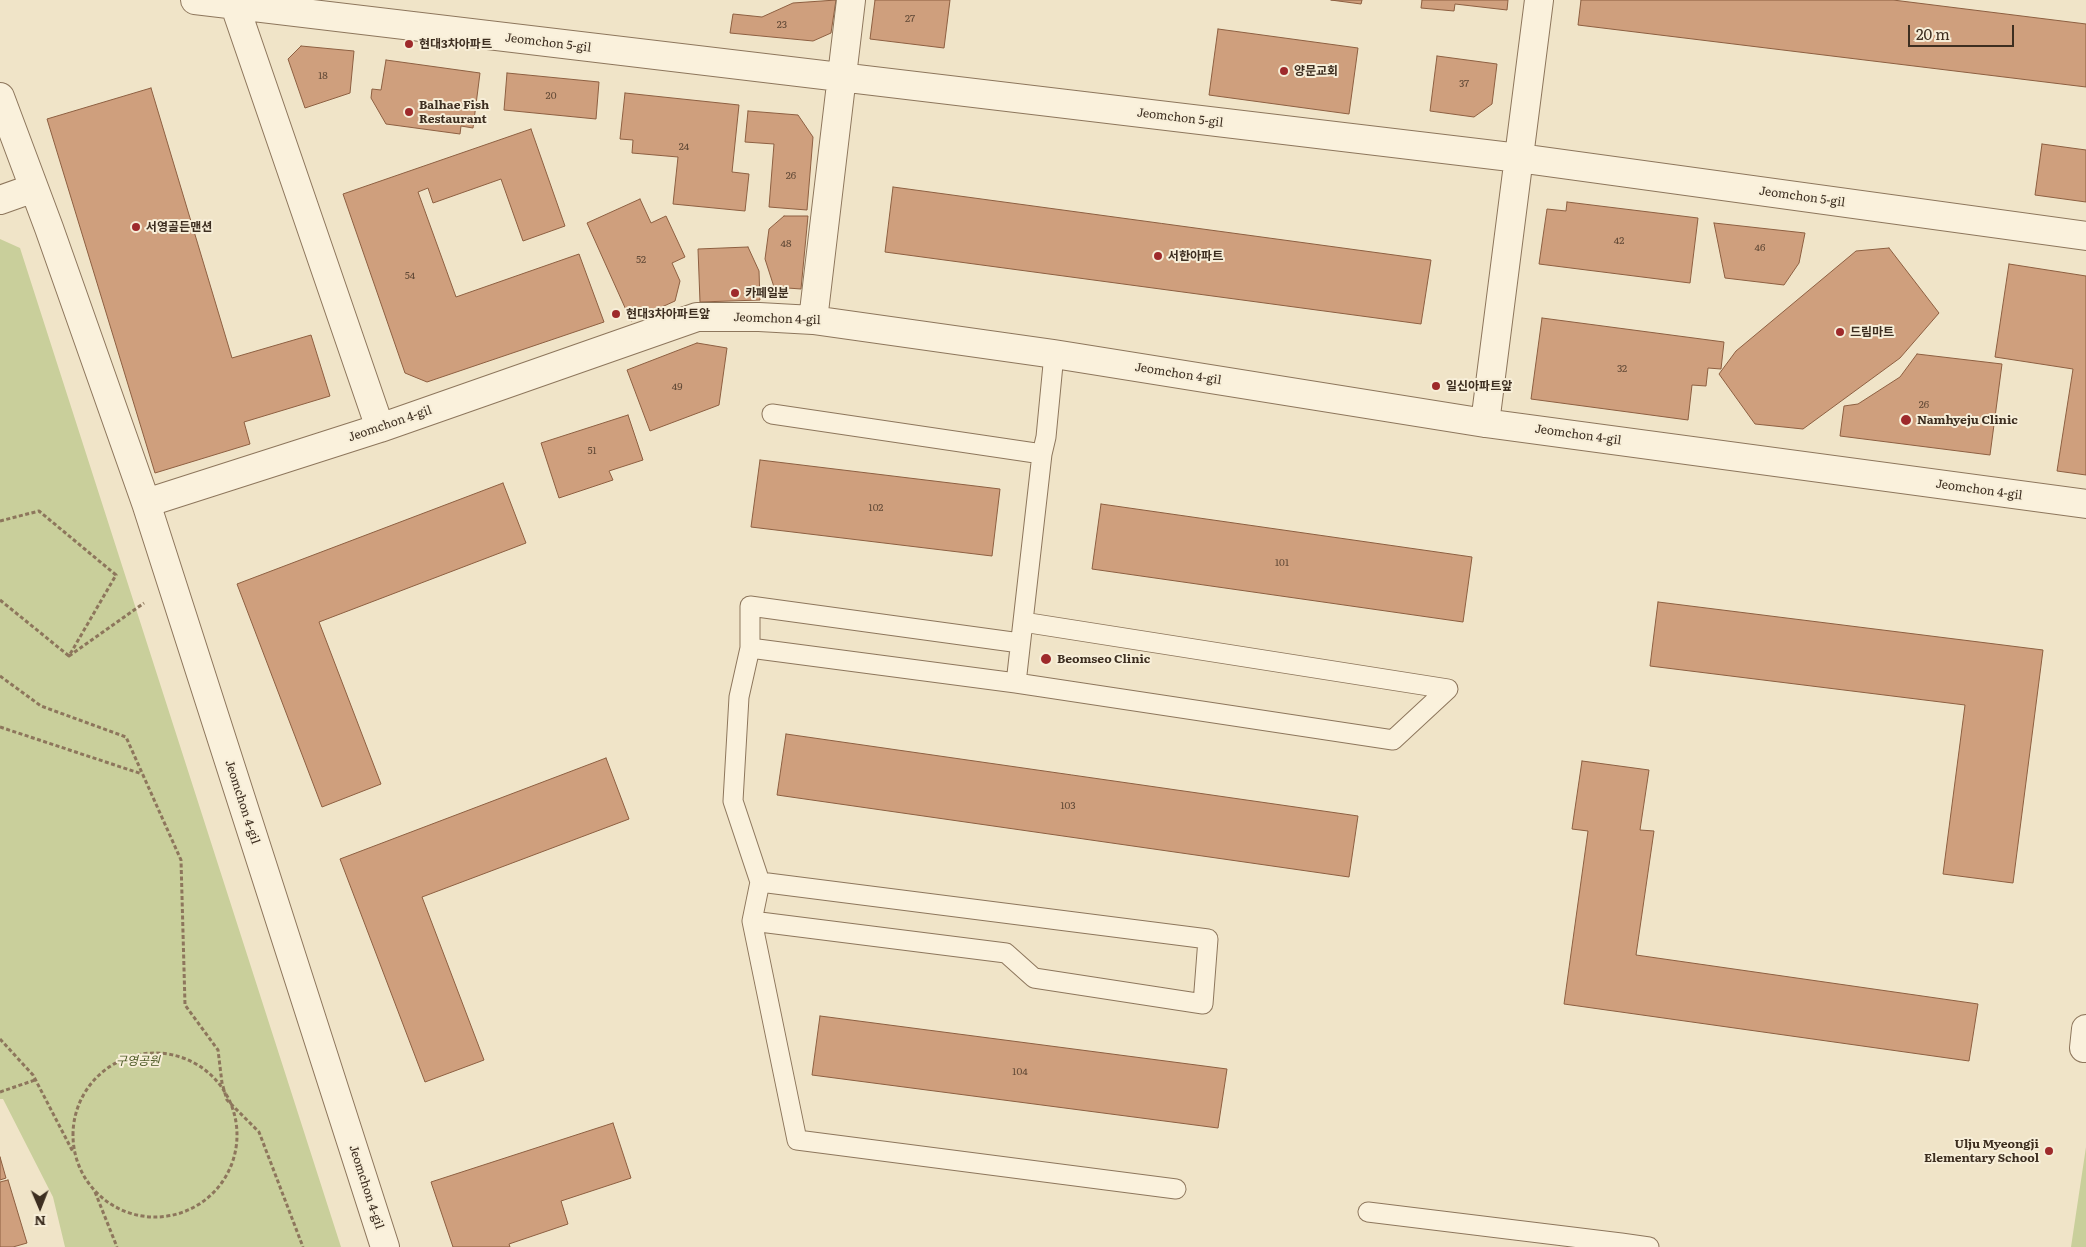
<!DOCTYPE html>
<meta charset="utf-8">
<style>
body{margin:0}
#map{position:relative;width:2086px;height:1247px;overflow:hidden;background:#f0e4c8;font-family:Literata,serif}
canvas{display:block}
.north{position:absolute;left:15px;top:1182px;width:50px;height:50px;-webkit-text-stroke:4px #f7eed8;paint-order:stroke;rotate:179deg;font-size:14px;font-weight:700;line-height:20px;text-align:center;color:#3d2e20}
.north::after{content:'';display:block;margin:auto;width:18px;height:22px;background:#3d2e20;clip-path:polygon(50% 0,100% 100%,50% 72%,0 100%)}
.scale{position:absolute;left:1908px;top:25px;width:106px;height:22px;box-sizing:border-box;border:2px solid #3d2e20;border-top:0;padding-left:6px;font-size:15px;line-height:18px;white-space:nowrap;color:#3d2e20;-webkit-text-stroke:4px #f7eed8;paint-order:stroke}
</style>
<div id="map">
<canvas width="2086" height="1247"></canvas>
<div class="north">N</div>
<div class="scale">20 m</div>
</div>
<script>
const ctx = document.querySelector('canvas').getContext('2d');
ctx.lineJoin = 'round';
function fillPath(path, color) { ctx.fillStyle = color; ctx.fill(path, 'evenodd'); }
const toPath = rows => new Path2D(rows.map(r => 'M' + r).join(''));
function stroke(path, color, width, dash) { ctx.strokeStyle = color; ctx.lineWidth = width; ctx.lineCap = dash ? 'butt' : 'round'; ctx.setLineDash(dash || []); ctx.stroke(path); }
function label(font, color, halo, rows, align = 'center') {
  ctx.font = font + ' Literata,"Noto Sans KR",serif'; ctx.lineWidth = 4; ctx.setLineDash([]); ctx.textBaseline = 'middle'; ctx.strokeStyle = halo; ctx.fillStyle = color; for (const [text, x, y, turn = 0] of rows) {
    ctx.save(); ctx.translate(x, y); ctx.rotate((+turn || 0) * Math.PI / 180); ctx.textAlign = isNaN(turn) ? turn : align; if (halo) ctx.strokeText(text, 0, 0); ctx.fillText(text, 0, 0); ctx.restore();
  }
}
const green = toPath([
 [0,239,20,248,341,1247,65,1247,53,1197,3,1099,0,1099],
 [2086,1147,2086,1247,2071,1247]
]);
const building = toPath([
 [836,0,831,33,813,41,730,33,733,14,762,17,793,3,836,0],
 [875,0,950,0,944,48,870,39,875,0],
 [1331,0,1362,0,1361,4,1331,0],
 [1422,0,1508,0,1507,10,1455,4,1454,11,1421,8,1422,0],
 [1581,0,1893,0,2086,24,2086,87,1578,25,1581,0],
 [1218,29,1358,48,1349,114,1209,95,1218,29],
 [301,46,354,51,350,93,305,108,288,59,301,46],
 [1437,56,1497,64,1492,104,1474,117,1430,111,1437,56],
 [386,60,480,73,473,128,461,126,460,134,386,124,371,98,372,89,381,90,386,60],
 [507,73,599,82,596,119,504,110,507,73],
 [151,88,232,358,311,335,330,396,244,422,250,444,155,473,47,119,151,88],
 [625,93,739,105,732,172,749,174,745,211,673,204,678,157,632,153,633,140,620,139,625,93],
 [748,111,798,115,813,137,807,210,769,207,774,144,745,142,748,111],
 [531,129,565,226,523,241,501,179,433,203,428,188,418,192,456,297,579,254,604,322,427,382,405,373,343,194,531,129],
 [2042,144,2086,150,2086,202,2035,195,2042,144],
 [893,187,1431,260,1421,324,885,252,893,187],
 [640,199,651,223,666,216,685,257,672,263,680,281,675,301,631,321,587,223,640,199],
 [1567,202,1698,218,1690,283,1539,264,1547,209,1566,211,1567,202],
 [784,216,808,216,801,289,774,287,765,259,769,229,784,216],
 [1714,223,1805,233,1799,263,1784,285,1725,278,1714,223],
 [748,247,759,271,760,300,700,302,698,249,748,247],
 [1889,248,1939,313,1900,358,1803,429,1755,424,1719,374,1736,351,1856,251,1889,248],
 [2009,264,2086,276,2086,475,2057,471,2073,369,1995,357,2009,264],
 [1542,318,1724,342,1721,369,1708,368,1706,386,1692,385,1688,420,1531,399,1542,318],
 [697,343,727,348,719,405,650,431,627,370,697,343],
 [1917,354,2002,364,1990,455,1840,436,1844,406,1858,404,1900,377,1917,354],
 [628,415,643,460,609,471,613,480,559,498,541,443,628,415],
 [760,460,1000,489,992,556,751,527,760,460],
 [503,483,526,543,319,622,381,784,322,807,237,584,503,483],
 [1101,504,1472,557,1463,622,1092,569,1101,504],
 [1658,602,2043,650,2013,883,1943,874,1965,705,1650,666,1658,602],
 [786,734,1358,816,1349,877,777,795,786,734],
 [606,758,629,819,422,897,484,1060,425,1082,340,859,606,758],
 [1582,761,1649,770,1640,830,1654,831,1636,955,1978,1004,1969,1061,1564,1004,1588,831,1572,829,1582,761],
 [820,1016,1227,1069,1218,1128,812,1075,820,1016],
 [613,1123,631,1178,561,1201,568,1224,509,1244,510,1247,453,1247,431,1182,613,1123],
 [0,1157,6,1178,0,1180,0,1157],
 [8,1180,27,1243,13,1247,0,1247,0,1182,8,1180]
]);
const path = toPath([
 [0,521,39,511,116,575,69,656,144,603],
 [0,600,69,656],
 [0,676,41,706,126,737,181,860,185,1005,218,1050,222,1083,227,1100,259,1132,303,1247],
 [0,727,142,774],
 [0,1039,33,1075,73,1152],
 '73 1135a82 82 0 1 1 164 0a82 82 0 1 1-164 0Z',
 [0,1092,35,1080],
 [95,1192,117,1247]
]);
const lane = toPath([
 [1054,354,1046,437,1042,454,1016,683,750,648,739,697,733,801,760,882,1208,939,1203,1004,1034,978,1006,953,752,921,797,1140,1176,1189],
 [772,414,1042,454],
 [750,648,750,606,1020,643],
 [1016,683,1393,740,1448,689,1023,622],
 [752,921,760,882],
 [1368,1212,1621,1243],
 [1621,1247,1621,1243,1649,1247]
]);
const street = toPath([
 [195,0,1519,158,2086,236],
 [235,6,380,428],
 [0,97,49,228,146,503,385,1247],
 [0,200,34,188],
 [813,320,851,0],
 [1485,423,1539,0],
 [146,503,380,428,697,317,759,317,813,320,1054,354,1485,423,2086,504],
 [2086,1029,2084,1048,2086,1048]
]);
const markers = [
 [409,44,5,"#9e2a2b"],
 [1284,71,5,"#9e2a2b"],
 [409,112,5,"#9e2a2b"],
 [136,227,5,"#9e2a2b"],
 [1158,256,5,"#9e2a2b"],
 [735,293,5,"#9e2a2b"],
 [616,314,5,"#9e2a2b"],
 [1840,332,5,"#9e2a2b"],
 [1436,386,5,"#9e2a2b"],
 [1906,420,6,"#9e2a2b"],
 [1046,659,6,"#9e2a2b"],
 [2049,1151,5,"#9e2a2b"]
];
const numberNames = [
 ["27",910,19],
 ["23",782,25],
 ["18",323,76],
 ["37",1464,84],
 ["20",551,96],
 ["24",684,147],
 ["26",791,176],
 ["42",1619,241],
 ["48",786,244],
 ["46",1760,248],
 ["52",641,260],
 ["54",410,276],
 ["32",1622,369],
 ["49",677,387],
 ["26",1924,405],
 ["51",592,451],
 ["102",876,508],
 ["101",1282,563],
 ["103",1068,806],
 ["104",1020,1072]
];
const streetNames = [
 ["Jeomchon 5-gil",548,43,7],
 ["Jeomchon 5-gil",1180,118,7],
 ["Jeomchon 5-gil",1802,197,8],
 ["Jeomchon 4-gil",777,319,2],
 ["Jeomchon 4-gil",1178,374,9],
 ["Jeomchon 4-gil",390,424,-19],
 ["Jeomchon 4-gil",1578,435,8],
 ["Jeomchon 4-gil",1979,490,8],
 ["Jeomchon 4-gil",242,802,72],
 ["Jeomchon 4-gil",366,1187,72]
];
const poiNames = [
 ["현대3차아파트",419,44],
 ["양문교회",1294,71],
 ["Balhae Fish",419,105],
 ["Restaurant",419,119],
 ["서영골든맨션",146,227],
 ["서한아파트",1168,256],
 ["카페일분",745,293],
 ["현대3차아파트앞",626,314],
 ["드림마트",1850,332],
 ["일신아파트앞",1446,386],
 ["Namhyeju Clinic",1917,420],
 ["Beomseo Clinic",1057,659],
 ["Ulju Myeongji",2039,1144,"right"],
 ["Elementary School",2039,1158,"right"]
];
const parkNames = [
 ["구영공원",138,1061]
];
fillPath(green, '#c9cf9b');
fillPath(building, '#cf9f7d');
stroke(building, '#8d5f41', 1);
stroke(lane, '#8d765c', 21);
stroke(street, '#8d765c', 30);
stroke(path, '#8d765c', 3, [4, 2.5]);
stroke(lane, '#faf1dc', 19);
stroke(street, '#faf1dc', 28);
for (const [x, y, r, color] of markers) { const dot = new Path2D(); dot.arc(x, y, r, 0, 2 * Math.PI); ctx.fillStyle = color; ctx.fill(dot); stroke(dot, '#f7eed8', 2); }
label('10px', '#624a37', null, numberNames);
label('12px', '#3d2e20', '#f7eed8', streetNames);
label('bold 12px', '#3d2e20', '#f7eed8', poiNames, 'left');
label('italic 12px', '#4d5a26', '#f7eed8', parkNames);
</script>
